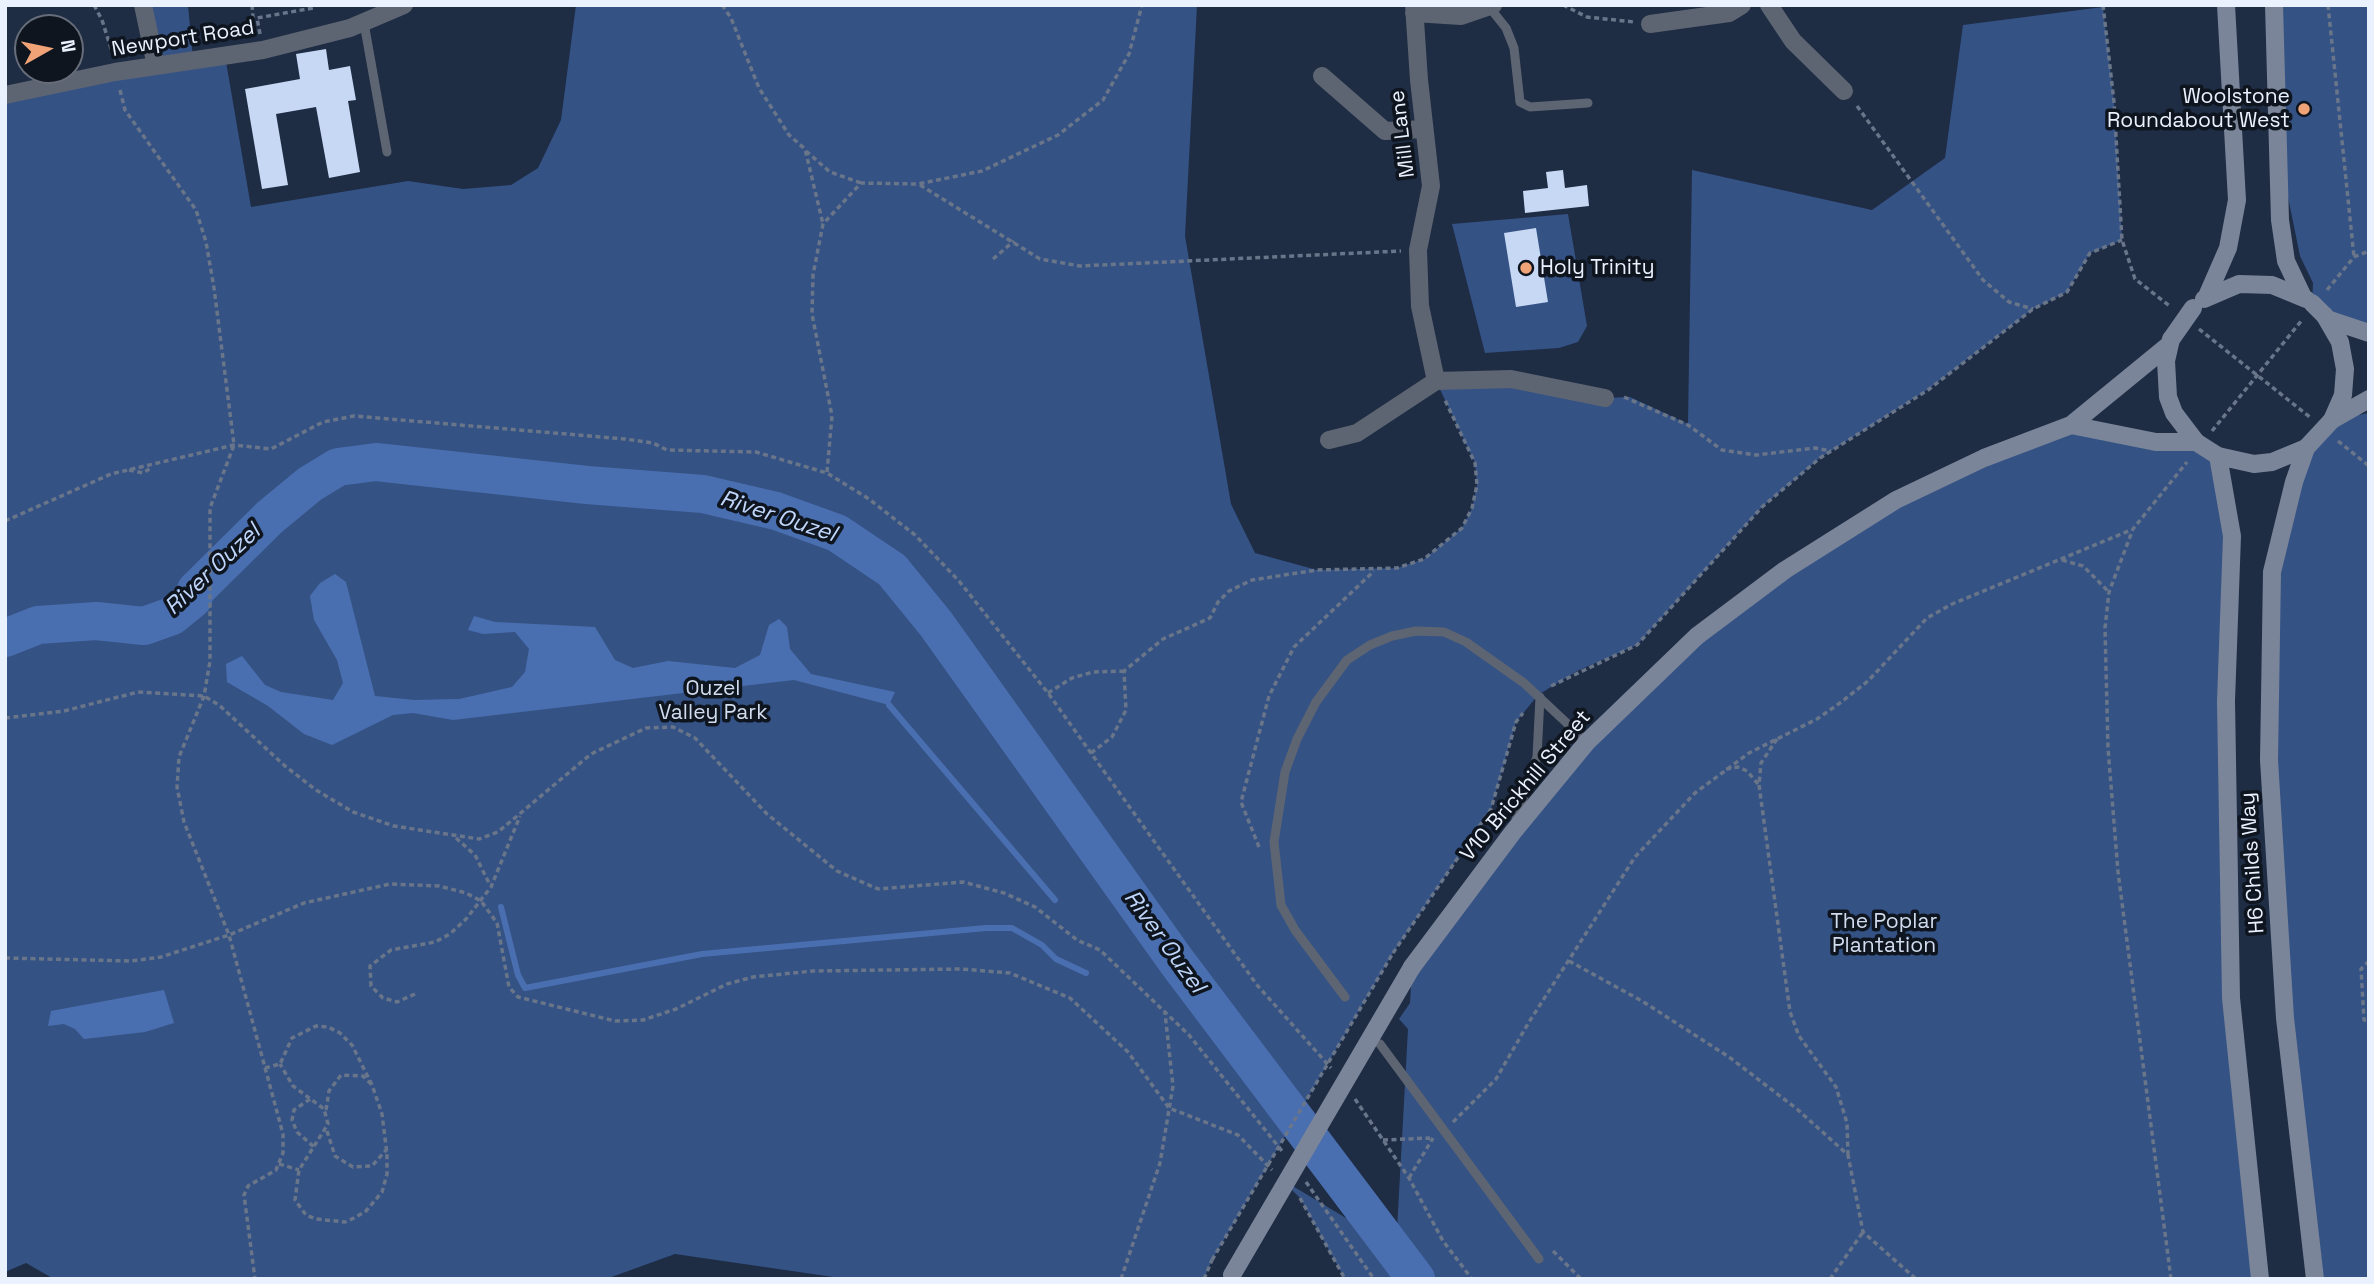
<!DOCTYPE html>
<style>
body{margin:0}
#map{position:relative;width:2374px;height:1284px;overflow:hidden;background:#1e2c44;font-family:"Space Grotesk",sans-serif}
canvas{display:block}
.frame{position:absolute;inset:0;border:7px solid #eaf2ff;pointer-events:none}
.north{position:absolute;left:14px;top:14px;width:70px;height:70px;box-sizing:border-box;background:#0e151f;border:2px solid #666d79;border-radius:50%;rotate:81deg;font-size:19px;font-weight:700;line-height:28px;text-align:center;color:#eaf2ff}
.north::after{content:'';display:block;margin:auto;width:24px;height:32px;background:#efa377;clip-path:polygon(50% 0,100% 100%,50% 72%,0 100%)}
</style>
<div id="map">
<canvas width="2374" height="1284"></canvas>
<div class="frame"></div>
<div class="north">N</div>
</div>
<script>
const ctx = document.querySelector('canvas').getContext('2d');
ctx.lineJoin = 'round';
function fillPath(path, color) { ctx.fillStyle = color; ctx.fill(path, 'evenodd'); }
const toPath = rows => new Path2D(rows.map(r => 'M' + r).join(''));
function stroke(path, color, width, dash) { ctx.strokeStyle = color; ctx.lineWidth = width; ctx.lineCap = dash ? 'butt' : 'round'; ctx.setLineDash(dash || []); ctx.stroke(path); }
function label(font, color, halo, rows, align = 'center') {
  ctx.font = font + ' "Space Grotesk",sans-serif'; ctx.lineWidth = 7; ctx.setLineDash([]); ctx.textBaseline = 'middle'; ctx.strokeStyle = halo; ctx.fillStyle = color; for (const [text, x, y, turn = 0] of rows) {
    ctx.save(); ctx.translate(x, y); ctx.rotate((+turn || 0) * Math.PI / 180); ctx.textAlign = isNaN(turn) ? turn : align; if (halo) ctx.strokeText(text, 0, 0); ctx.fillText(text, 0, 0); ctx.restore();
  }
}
const green = toPath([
 [143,5,188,5,193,59,225,56,251,207,408,181,463,189,511,185,538,168,561,120,576,5,1197,5,1185,236,1231,504,1255,553,1317,570,1397,568,1424,559,1462,528,1472,508,1477,485,1475,463,1436,381,1511,379,1605,398,1630,397,1688,424,1692,170,1872,210,1945,158,1963,25,2103,7,2114,102,2122,240,2090,253,2067,292,2033,309,1927,390,1820,458,1762,507,1637,645,1577,671,1538,695,1516,722,1491,809,1393,953,1212,1260,1204,1279,847,1279,675,1254,606,1279,54,1279,26,1263,5,1272,5,95,156,66],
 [2274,5,2369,5,2369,326,2327,319,2312,303,2313,283,2300,256,2278,148],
 [1568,214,1587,326,1578,342,1559,348,1485,353,1452,224],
 [2369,413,2369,1279,2315,1279,2285,1018,2272,572,2294,482,2332,420],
 [2071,425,2218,456,2232,536,2231,998,2260,1279,1345,1279,1300,1198,1281,1179,1396,1248,1408,1029,1399,1019,1410,1003,1412,967,1513,832,1697,636,1896,500]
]);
const water = toPath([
 [335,574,346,582,375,696,414,700,459,699,512,687,525,672,529,649,515,632,483,634,468,630,474,616,495,622,595,627,615,660,633,668,668,661,735,668,760,655,769,625,779,619,787,627,790,649,811,674,895,692,889,705,794,680,453,720,413,713,393,715,332,745,304,734,268,706,227,682,226,664,242,656,265,685,281,692,333,700,343,683,337,660,314,620,310,596,320,583],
 [164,990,174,1023,145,1032,84,1039,75,1029,64,1024,48,1026,51,1011]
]);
const stream = toPath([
 [889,705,1055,900],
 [501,907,518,975,525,988,702,954,986,928,1012,928,1042,945,1056,959,1086,973]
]);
const river = toPath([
 [5,638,38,625,96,621,144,626,172,616,193,599,196,590,270,517,310,484,338,467,376,462,587,485,703,494,776,511,837,533,892,570,936,624,1177,962,1416,1279]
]);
const building = toPath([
 [326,49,329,70,350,66,356,100,348,101,360,172,329,178,316,107,276,114,288,185,262,189,245,89,300,79,296,54],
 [1563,170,1565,188,1587,185,1589,206,1525,213,1523,191,1548,188,1546,172],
 [1536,228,1548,302,1516,307,1504,233]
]);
const path = toPath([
 [94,5,102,20,113,55],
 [252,5,253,18,257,18],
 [722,5,731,18,759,88,789,135,805,149,823,224],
 [1563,5,1587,17,1634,22],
 [2103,5,2114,102,2122,240,2135,279,2171,307],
 [2328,5,2354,257],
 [260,34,257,18,313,8],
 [120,90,125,110,196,210,206,242,214,288,231,421,234,445,210,508,210,661,204,696,179,757,177,787,184,822,229,935,283,1134,283,1153,276,1170,248,1186,244,1195,255,1279],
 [1857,106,1983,280,2009,302,2033,309],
 [806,151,830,172,861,183],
 [920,185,1040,259,1080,266,1401,251],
 [993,259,1014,241],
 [2327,290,2354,257,2369,251],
 [2199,329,2311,418],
 [1624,397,1688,425,1722,450,1756,455,1815,448,1831,451],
 [2212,431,2302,320],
 [2338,441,2369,466],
 [129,470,143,473,151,468],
 [827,472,832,416,812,314,813,275,823,224,861,183,918,184,982,171,1058,135,1103,100,1129,54,1142,5],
 [5,521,111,474,234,445,271,449,323,422,354,416,625,439,653,443,667,450,756,452,827,473,869,499,915,535,959,581,1048,693,1257,985,1331,1068],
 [2062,560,2083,566,2109,592],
 [1551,686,1637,645,1762,507,1820,458,1928,390,2033,309,2067,292,2090,253,2122,240],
 [1048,693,1072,678,1093,672,1124,671],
 [5,718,64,711,138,692,204,696,219,705,285,766,316,790,353,812,394,826,479,839,498,832,591,754,646,728,673,727,695,738,767,814,837,871,878,889,963,882,1004,893,1035,907,1077,940,1100,950,1189,1035,1282,1151],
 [1777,739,1761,763,1759,785,1790,1012,1799,1036,1836,1087,1847,1123,1848,1155],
 [1091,753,1112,737,1126,710,1124,671,1163,639,1210,618,1218,602,1229,591,1252,580,1317,570,1397,568,1424,559,1462,528,1472,508,1477,485,1475,463,1444,398],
 [1726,769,1738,767,1747,771,1758,784],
 [456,838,475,855,490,885],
 [1259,847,1241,802,1269,696,1294,647,1374,571],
 [1393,953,1491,809,1516,722,1523,713],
 [5,958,131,961,161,957,229,935,304,903,390,884,439,886,466,893,481,901,497,923,509,987,518,997,615,1021,643,1020,676,1009,727,984,753,977,813,971,961,969,1010,973,1070,998,1128,1052,1169,1108,1238,1135,1272,1170],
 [1569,961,1642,1001,1729,1057,1797,1109,1848,1155,1863,1232,1916,1279],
 [2369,961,2361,969,2364,1020,2369,1020],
 [415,994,397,1002,383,998,371,986,370,966,391,950,435,942,450,934,466,919,491,887,520,816],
 [265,1068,280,1064,292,1038,316,1026,328,1027,340,1033,352,1045,372,1085,382,1114,387,1154,387,1174,382,1192,366,1211,354,1218,345,1222,316,1219,306,1215,295,1200,299,1170,328,1124,324,1109,293,1086,280,1064],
 [310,1099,294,1110,292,1120,297,1132,314,1147],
 [1355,1099,1409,1178,1443,1241,1472,1279],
 [326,1110,329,1091,341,1075,363,1076,371,1084],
 [1453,1122,1496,1079,1529,1022,1635,857,1695,793,1749,753,1817,719,1840,703,1868,681,1927,618,1952,604,2131,530],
 [327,1131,335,1156,353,1167,372,1166,387,1149],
 [1383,1140,1430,1138],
 [279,1164,299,1170],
 [1409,1178,1433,1138],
 [1306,1182,1374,1279],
 [1300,1198,1345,1279],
 [1553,1251,1581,1279],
 [1121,1279,1160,1163,1173,1086,1165,1013],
 [1204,1279,1212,1260],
 [1830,1279,1863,1232],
 [2171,1279,2118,872,2108,748,2105,628,2109,592,2133,529,2187,462]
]);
const lane = toPath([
 [1490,8,1506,28,1514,48,1520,102,1530,107,1588,103],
 [364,23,387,152],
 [1516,820,1537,757,1540,697],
 [1345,997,1295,930,1281,905,1274,842,1285,772,1297,739,1316,702,1347,660,1370,645,1392,636,1416,631,1444,632,1466,642,1524,683,1587,742],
 [1380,1044,1539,1259]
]);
const street = toPath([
 [143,5,156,66],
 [1414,5,1419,80,1431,186,1418,250,1420,306,1436,381,1511,379,1605,398],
 [1769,5,1793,41,1844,91],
 [1414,13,1461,16,1493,5],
 [1650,24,1729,13,1742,5],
 [1322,76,1385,131,1424,129],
 [5,95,115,72,263,50,350,28,404,5],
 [1329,440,1357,433,1436,381]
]);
const secondary = toPath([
 [2274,5,2280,220,2286,261,2303,297],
 [2207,296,2228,248,2237,200,2226,5],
 [2204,299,2239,284,2272,285,2306,299],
 [2325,316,2340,342,2345,369,2343,395,2332,420],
 [2327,319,2369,333],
 [2171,339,2166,361,2168,397,2174,413,2196,442],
 [2332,420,2369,399],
 [2071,425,2156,442,2196,442],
 [2306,448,2294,482,2272,572,2269,760,2285,1018,2315,1279],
 [1412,967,1513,832,1587,742,1697,636,1785,570,1896,500,1984,458,2071,425,2170,344],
 [2260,1279,2231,998,2226,701,2232,536,2218,456,2254,464,2272,462,2306,448]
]);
const pathBridge = toPath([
 [1212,1260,1393,953]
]);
const secondaryBridge = toPath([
 [2312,303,2325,316],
 [2172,338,2193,308],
 [2196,442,2218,456],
 [2306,448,2332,420],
 [1232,1275,1412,967]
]);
const markers = [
 [2304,109,7,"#efa377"],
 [1526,268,7,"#efa377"]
];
const streetNames = [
 ["Newport Road",183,39,-9],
 ["Mill Lane",1403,134,-97],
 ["V10 Brickhill Street",1526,786,-50],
 ["H6 Childs Way",2253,863,-94]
];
const poiNames = [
 ["Woolstone",2290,97],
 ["Roundabout West",2290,121],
 ["Holy Trinity",1540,268,"left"]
];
const parkNames = [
 ["Ouzel",713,689],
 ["Valley Park",713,713],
 ["The Poplar",1884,922],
 ["Plantation",1884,946]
];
const waterNames = [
 ["River Ouzel",778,517,18],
 ["River Ouzel",213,570,-43],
 ["River Ouzel",1164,942,54]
];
fillPath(green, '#355285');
fillPath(water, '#4a6fb0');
stroke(stream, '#4a6fb0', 6);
stroke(river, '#4a6fb0', 38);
fillPath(building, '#c7d8f5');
stroke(path, '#697589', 3.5, [5, 3.5]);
stroke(lane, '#5e6572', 9);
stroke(street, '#5e6572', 18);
stroke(secondary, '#7a8599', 18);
stroke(pathBridge, '#697589', 3.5, [5, 3.5]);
stroke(secondaryBridge, '#7a8599', 18);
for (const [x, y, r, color] of markers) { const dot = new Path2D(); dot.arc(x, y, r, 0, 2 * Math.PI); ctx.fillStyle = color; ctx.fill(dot); stroke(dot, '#0e151f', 2.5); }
label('21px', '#eaf2ff', '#0e151f', streetNames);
label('21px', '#eaf2ff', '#0e151f', poiNames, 'right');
label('21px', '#d1dcee', '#0e151f', parkNames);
label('italic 23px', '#c0d6fb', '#0e151f', waterNames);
</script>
